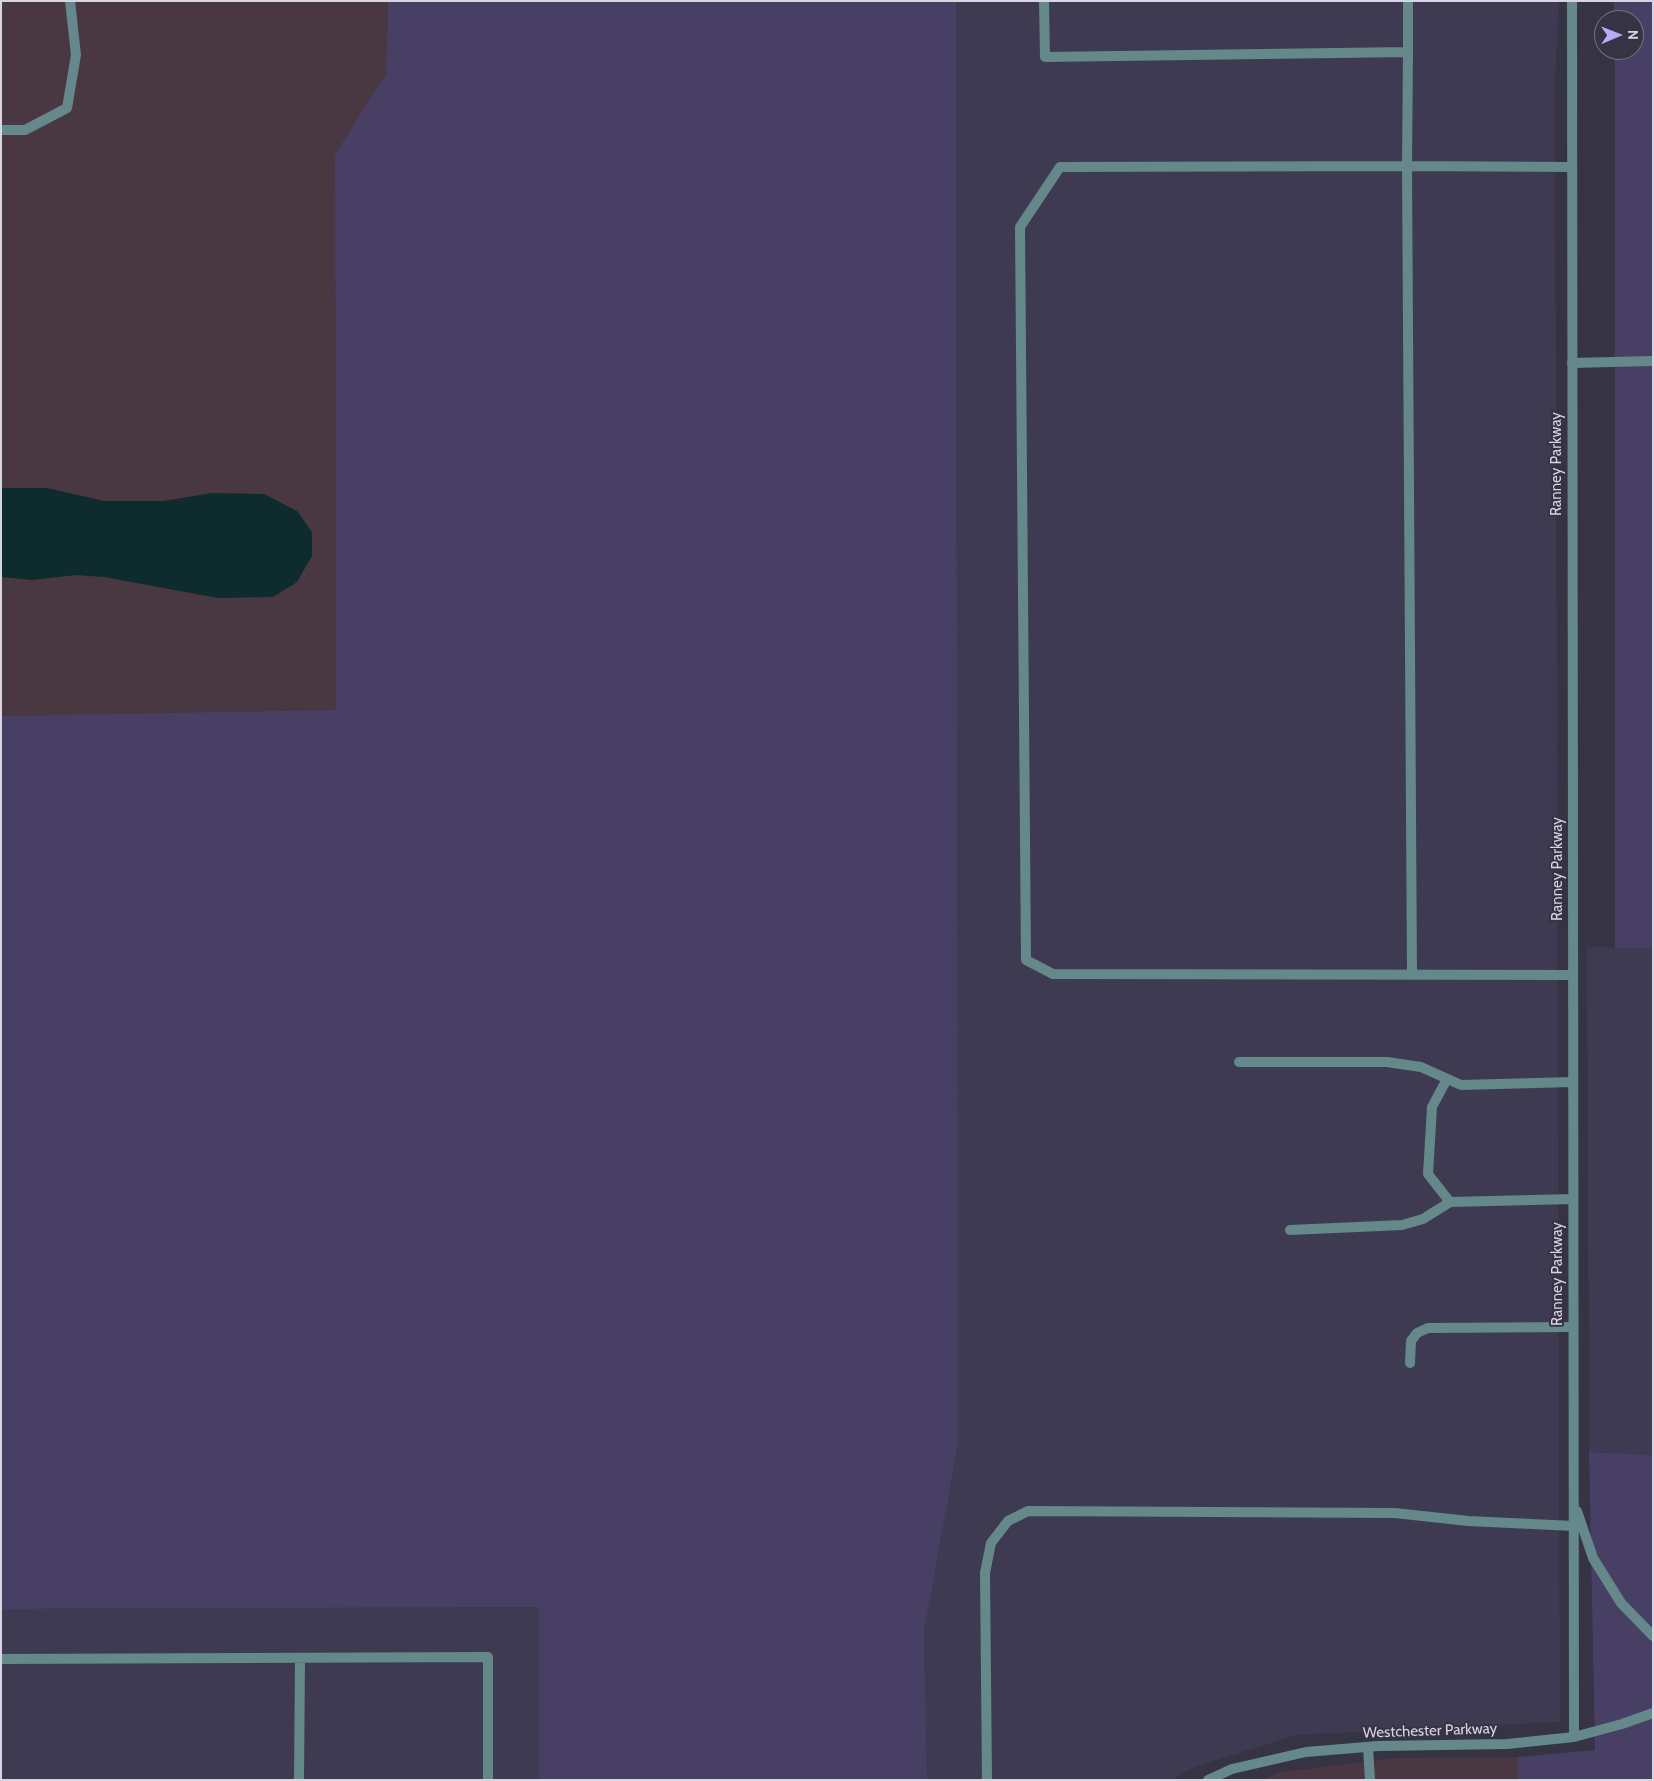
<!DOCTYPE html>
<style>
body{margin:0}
#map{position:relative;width:1654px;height:1781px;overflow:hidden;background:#353344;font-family:Cabin,sans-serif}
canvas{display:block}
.frame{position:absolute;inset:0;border:2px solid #d6d5e0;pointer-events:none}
.north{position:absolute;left:1594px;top:10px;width:50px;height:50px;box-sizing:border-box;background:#353344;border:1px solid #757482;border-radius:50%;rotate:89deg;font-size:14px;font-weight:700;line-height:20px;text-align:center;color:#d6d5e0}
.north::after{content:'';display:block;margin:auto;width:18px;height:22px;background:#b7abf8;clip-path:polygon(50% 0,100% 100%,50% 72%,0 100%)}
</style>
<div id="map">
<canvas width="1654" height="1781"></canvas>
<div class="frame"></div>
<div class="north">N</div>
</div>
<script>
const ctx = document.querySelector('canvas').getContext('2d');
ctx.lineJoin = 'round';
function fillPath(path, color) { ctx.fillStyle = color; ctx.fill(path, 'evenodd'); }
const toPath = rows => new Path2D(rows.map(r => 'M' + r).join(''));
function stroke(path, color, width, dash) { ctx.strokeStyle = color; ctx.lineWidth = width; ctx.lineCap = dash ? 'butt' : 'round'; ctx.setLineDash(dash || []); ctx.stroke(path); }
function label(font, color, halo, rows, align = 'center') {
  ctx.font = font + ' Cabin,sans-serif'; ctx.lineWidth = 4; ctx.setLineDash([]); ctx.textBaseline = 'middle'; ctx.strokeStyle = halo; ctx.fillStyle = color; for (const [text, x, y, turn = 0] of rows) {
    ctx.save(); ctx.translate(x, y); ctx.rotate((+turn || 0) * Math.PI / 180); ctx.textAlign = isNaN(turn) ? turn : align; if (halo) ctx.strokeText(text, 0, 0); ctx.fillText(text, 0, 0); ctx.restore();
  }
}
const commercial = toPath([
 [1,1,388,1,386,74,335,155,336,711,1,716],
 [1518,1757,1518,1780,1259,1780,1281,1772,1395,1758]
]);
const built = toPath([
 [956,1,1559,1,1555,82,1560,1722,1296,1735,1192,1768,1173,1780,927,1780,924,1632,958,1444],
 [1587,947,1653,948,1653,1455,1589,1452],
 [539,1607,539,1780,1,1780,1,1609]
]);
const green = toPath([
 [388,1,956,1,958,1444,924,1632,927,1780,539,1780,539,1607,1,1609,1,716,336,710,335,154,386,74],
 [1614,1,1653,1,1653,948,1615,948,1615,50,1634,50,1634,20,1614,20],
 [1589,1452,1653,1455,1653,1780,1518,1780,1518,1757,1595,1750]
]);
const water = toPath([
 [1,488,47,488,104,501,164,501,212,493,264,494,297,511,312,532,312,556,297,582,273,597,218,598,104,577,76,575,32,580,2,577]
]);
const service = toPath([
 [1044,1,1045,57,1408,52,1407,166,1412,975],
 [1408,52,1408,1],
 [1,130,25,130,67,108,76,55,70,1],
 [1572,167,1407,166,1060,167,1020,227,1026,960,1053,974,1573,975],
 [1572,363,1653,361],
 [1239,1062,1387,1062,1421,1067,1461,1085,1573,1082],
 [1447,1079,1432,1107,1428,1174,1450,1202,1573,1199],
 [1290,1230,1402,1225,1423,1219,1450,1202],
 [1410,1363,1411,1341,1417,1333,1428,1328,1573,1327],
 [1,1659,488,1657,488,1780],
 [1368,1747,1370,1780],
 [299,1780,300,1658],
 [987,1780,985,1573,991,1543,1008,1521,1028,1511,1395,1513,1468,1521,1574,1526]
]);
const tertiary = toPath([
 [1572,1,1574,1737],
 [1577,1511,1593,1558,1621,1603,1653,1636],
 [1208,1780,1232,1769,1306,1752,1378,1746,1507,1744,1574,1737,1622,1724,1653,1713]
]);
const streetNames = [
 ["Ranney Parkway",1557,464,-90],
 ["Ranney Parkway",1558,869,-90],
 ["Ranney Parkway",1558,1274,-90],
 ["Westchester Parkway",1430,1731,-2]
];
fillPath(commercial, '#493741');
fillPath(built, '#3e3a52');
fillPath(green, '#474064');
fillPath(water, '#0e2b2d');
stroke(service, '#65888b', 10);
stroke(tertiary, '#65888b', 10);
label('15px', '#d6d5e0', '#353344', streetNames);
</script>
